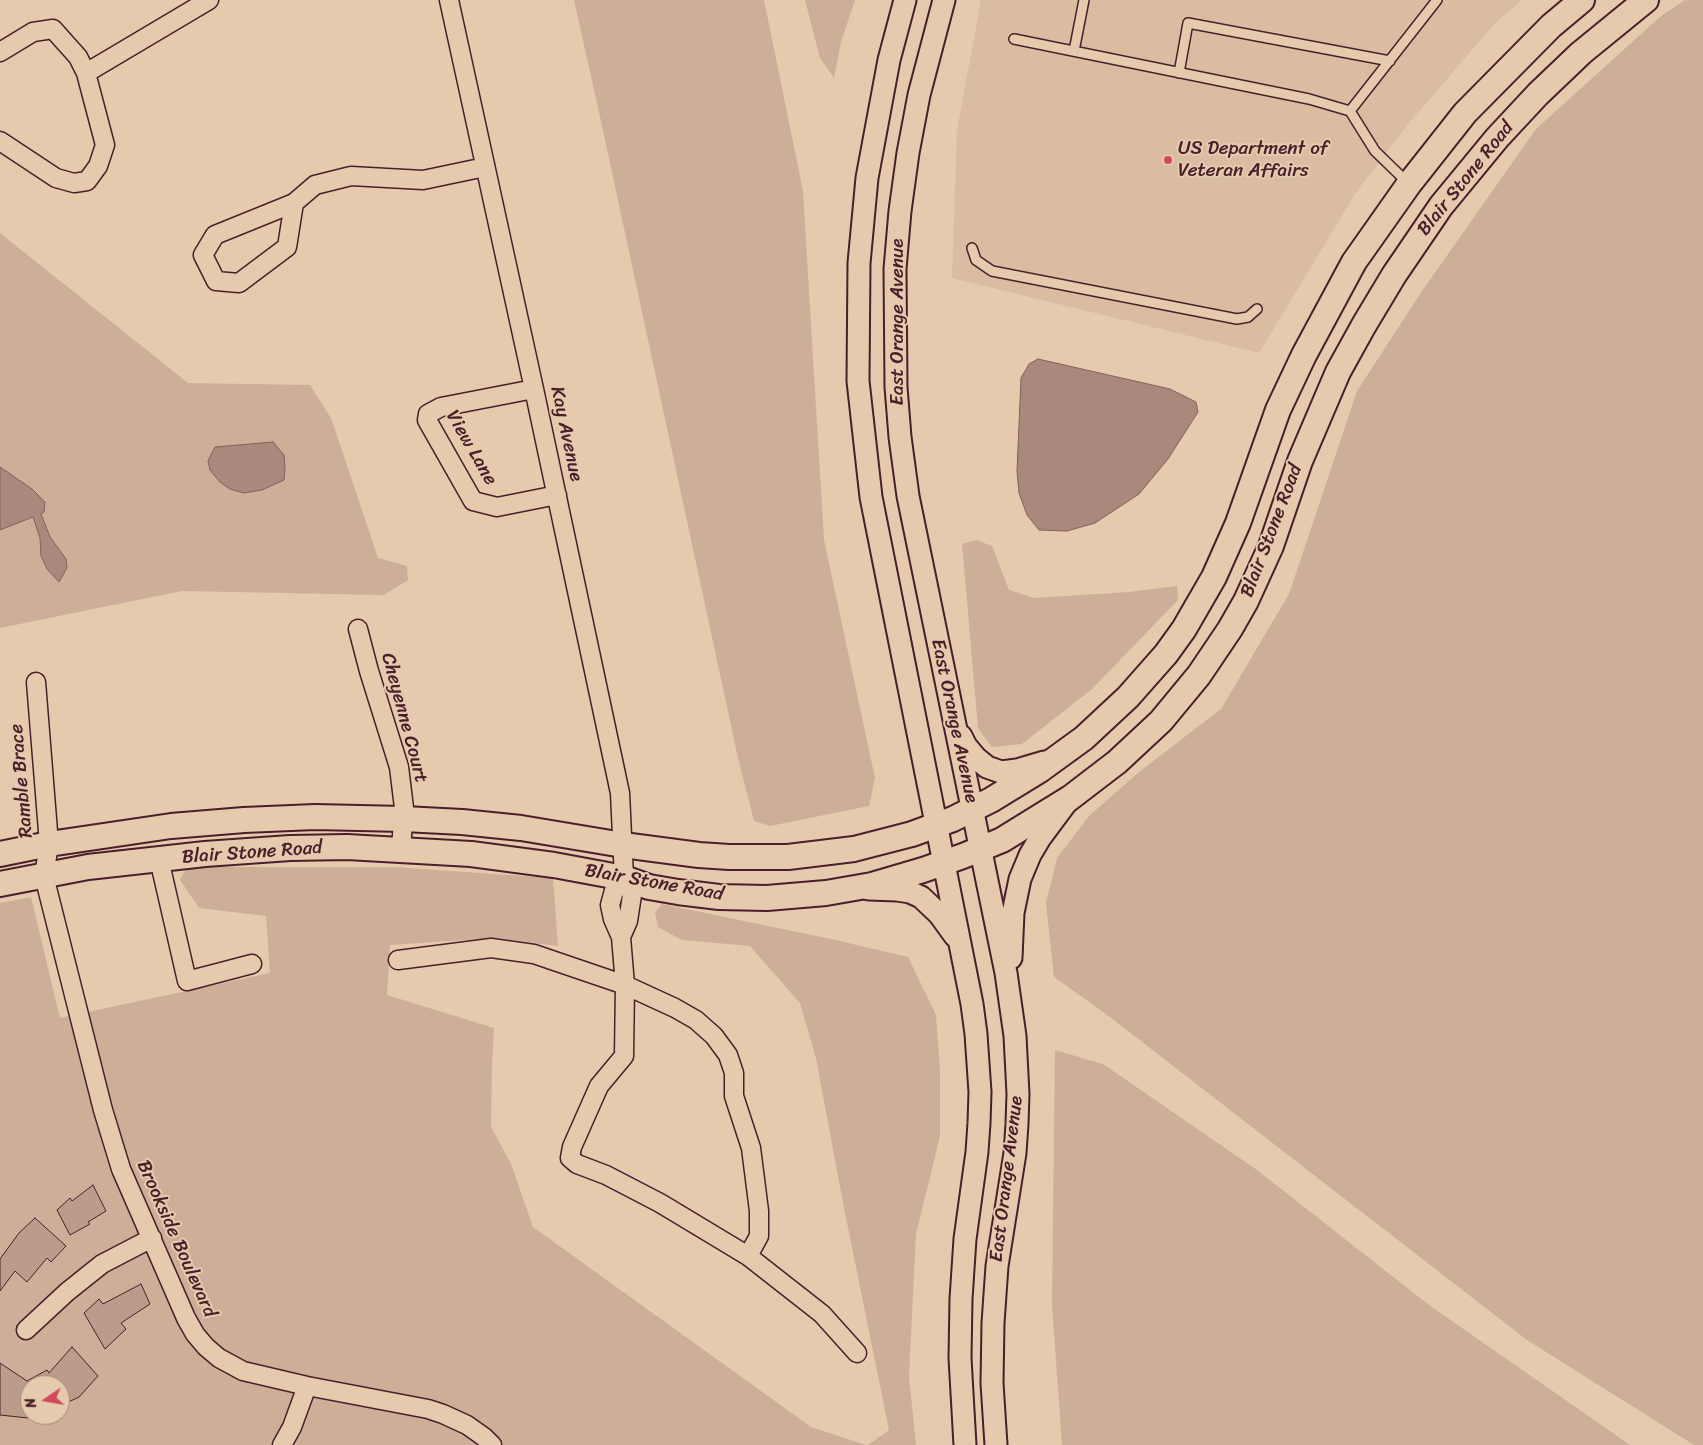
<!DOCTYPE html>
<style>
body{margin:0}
#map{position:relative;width:1703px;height:1445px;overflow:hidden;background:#e6caad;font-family:Sriracha,sans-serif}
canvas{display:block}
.north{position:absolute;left:20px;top:1375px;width:50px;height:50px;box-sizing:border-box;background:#e6caad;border:1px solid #a88679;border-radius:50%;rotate:258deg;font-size:14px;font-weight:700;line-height:20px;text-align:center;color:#4a1f2b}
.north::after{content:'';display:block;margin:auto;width:18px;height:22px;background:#d1495b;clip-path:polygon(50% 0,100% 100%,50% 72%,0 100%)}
</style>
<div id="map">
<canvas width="1703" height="1445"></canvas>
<div class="north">N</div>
</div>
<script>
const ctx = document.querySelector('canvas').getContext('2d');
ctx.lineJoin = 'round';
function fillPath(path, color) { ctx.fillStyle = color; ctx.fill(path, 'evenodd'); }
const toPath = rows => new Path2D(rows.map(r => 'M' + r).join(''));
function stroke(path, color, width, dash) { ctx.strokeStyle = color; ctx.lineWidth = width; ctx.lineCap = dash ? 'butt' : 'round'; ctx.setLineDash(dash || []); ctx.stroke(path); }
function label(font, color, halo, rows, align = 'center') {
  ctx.font = font + ' Sriracha,sans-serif'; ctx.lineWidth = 4; ctx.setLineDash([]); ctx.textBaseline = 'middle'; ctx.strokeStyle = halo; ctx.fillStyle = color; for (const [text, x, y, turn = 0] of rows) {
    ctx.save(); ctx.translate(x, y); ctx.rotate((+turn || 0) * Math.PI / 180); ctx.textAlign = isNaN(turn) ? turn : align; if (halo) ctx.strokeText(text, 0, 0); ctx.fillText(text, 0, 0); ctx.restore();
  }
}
const built = toPath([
 [981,0,1522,0,1496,22,1409,123,1357,191,1259,353,952,278,957,130]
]);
const green = toPath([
 [574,0,764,0,803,191,824,540,875,778,869,806,770,826,754,821,738,758,599,112],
 [805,0,855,0,841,42,834,78,820,58],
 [1685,0,1703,0,1703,1445,1694,1445,1527,1340,1106,1014,1054,977,1046,903,1057,858,1089,816,1139,772,1221,709,1289,594,1357,391,1422,291,1536,129,1661,16],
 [0,233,188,383,310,385,331,418,378,558,407,566,408,580,384,595,182,591,0,628],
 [976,540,992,546,1009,590,1034,598,1129,592,1177,586,1178,600,1092,689,1022,744,992,747,978,728,962,544],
 [187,867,393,867,553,878,558,946,494,938,390,945,387,995,494,1028,492,1064,491,1127,511,1164,533,1227,811,1427,866,1445,0,1445,0,903,31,897,60,1018,270,973,266,916,199,908,180,880],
 [30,1385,60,1385,60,1415,30,1415],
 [662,904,831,939,908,957,936,1015,940,1071,940,1136,916,1234,909,1376,916,1445,868,1445,889,1430,844,1208,816,1058,800,1003,750,946,682,940,658,927,655,912],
 [1055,1050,1103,1064,1257,1170,1429,1305,1630,1445,1062,1445,1052,1304]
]);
const water = toPath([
 [1038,359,1170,389,1196,402,1198,412,1168,459,1139,494,1095,523,1067,531,1039,530,1027,515,1019,493,1017,471,1021,378,1029,364,1038,359],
 [273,442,284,455,285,468,284,480,262,490,244,493,230,489,220,482,210,470,208,461,215,447,273,442],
 [0,467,32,489,45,502,44,512,41,514,50,537,66,559,67,568,59,582,47,569,41,556,40,538,33,517,0,530,0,467]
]);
const building = toPath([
 [93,1185,106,1211,88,1222,90,1224,70,1235,57,1210,70,1198,72,1201,93,1185],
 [35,1218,66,1246,51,1262,47,1258,27,1282,15,1271,0,1291,0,1259,19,1233,35,1218],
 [141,1284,150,1304,121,1323,126,1329,105,1349,84,1313,99,1299,103,1304,141,1284],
 [72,1347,98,1376,79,1397,60,1406,60,1385,30,1385,30,1411,28,1418,0,1415,0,1363,27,1381,47,1370,49,1373,72,1347]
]);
const service = toPath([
 [1014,39,1309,99,1350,111,1375,151,1409,184],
 [1074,51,1084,0],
 [1179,73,1188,23,1390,61],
 [1350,111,1437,0],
 [972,248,976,260,992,271,1237,319,1248,317,1257,309]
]);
const minor = toPath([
 [449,0,534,389,620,793,624,878,632,895,628,921,621,937],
 [0,52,33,32,53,29,78,57,86,73,105,145,98,166,87,181,74,183,56,178,0,141],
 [86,73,209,0],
 [294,203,287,247,239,283,216,281,203,255,215,235,294,203,315,185,351,176,423,180,485,167],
 [534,389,441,407,428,414,427,420,473,501,497,507,557,495],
 [358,629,369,671,399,767,404,808,401,849],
 [36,682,49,844,44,876,103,1110,121,1169,186,1318,195,1334,206,1347,219,1358,243,1371,307,1386,428,1409,443,1414,467,1425,484,1437,492,1445],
 [159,859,187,981,252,964],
 [624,878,615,887,610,905,613,919,621,937,625,985,624,1056,599,1086,572,1147,570,1158,577,1164,606,1175,660,1203,748,1256,822,1314,857,1353],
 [398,960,491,948,534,954,625,985,675,1008,696,1020,714,1036,728,1055,734,1073,734,1096,751,1148,759,1211,759,1236,748,1256],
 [26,1330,67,1292,102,1264,152,1238],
 [282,1445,292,1427,307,1386]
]);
const tertiary = toPath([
 [905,0,889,60,867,178,859,263,858,381,871,497,972,1004,976,1034,980,1092,979,1123,977,1152,965,1239,961,1299,960,1358,965,1445],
 [944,0,919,95,908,153,900,211,895,269,896,387,900,437,908,496,1006,973,1015,1036,1018,1094,1017,1124,1015,1153,997,1266,993,1323,992,1383,996,1445],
 [961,736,966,746,976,758,987,767,1001,772,1017,770,1044,762],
 [869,889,897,890,910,892,921,897,939,914,955,936],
 [1011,958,1013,913,1020,879,1030,855,1040,838,1066,803]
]);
const secondary = toPath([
 [0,854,49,844,171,826,244,820,315,817,404,819,462,822,521,828,623,845,699,855,729,857,788,857,854,849,912,834,953,819,991,800,1040,770,1084,738,1128,697,1166,654,1184,629,1214,577,1238,523,1278,410,1304,355,1354,262,1409,184,1465,113,1551,26,1582,0],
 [0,884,88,867,205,854,290,848,347,847,471,854,554,865,624,878,649,887,678,892,719,897,767,898,826,893,872,885,923,870,963,856,1002,840,1070,798,1117,762,1161,721,1199,675,1230,629,1246,601,1271,546,1300,461,1338,372,1364,325,1394,275,1441,206,1497,138,1538,94,1581,53,1646,0]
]);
const markers = [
 [1168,160,5,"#d1495b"]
];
const poiNames = [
 ["US Department of",1178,149],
 ["Veteran Affairs",1178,171]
];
const streetNames = [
 ["Blair Stone Road",1466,179,-51],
 ["East Orange Avenue",898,322,-90],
 ["Kay Avenue",566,434,78],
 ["View Lane",471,448,60],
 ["Blair Stone Road",1272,531,-69],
 ["Cheyenne Court",404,718,75],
 ["East Orange Avenue",954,721,78],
 ["Ramble Brace",22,781,-95],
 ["Blair Stone Road",252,853,-4],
 ["Blair Stone Road",654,883,10],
 ["East Orange Avenue",1007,1179,-83],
 ["Brookside Boulevard",176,1239,66]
];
fillPath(built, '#d9bca2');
fillPath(green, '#cdae98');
fillPath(water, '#aa897c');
stroke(water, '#845f5c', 1);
fillPath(building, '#bb9b89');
stroke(building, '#4a1f2b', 1);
stroke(service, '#4a1f2b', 12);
stroke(minor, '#4a1f2b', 21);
stroke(tertiary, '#4a1f2b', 25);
stroke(secondary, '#4a1f2b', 28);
stroke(service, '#e6caad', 9);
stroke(minor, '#e6caad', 18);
stroke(tertiary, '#e6caad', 21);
stroke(secondary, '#e6caad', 24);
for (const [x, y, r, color] of markers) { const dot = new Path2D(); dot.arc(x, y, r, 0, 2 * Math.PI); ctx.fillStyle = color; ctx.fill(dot); stroke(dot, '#e6caad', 2); }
label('19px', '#4a1f2b', '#e6caad', poiNames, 'left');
label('19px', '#4a1f2b', '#e6caad', streetNames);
</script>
